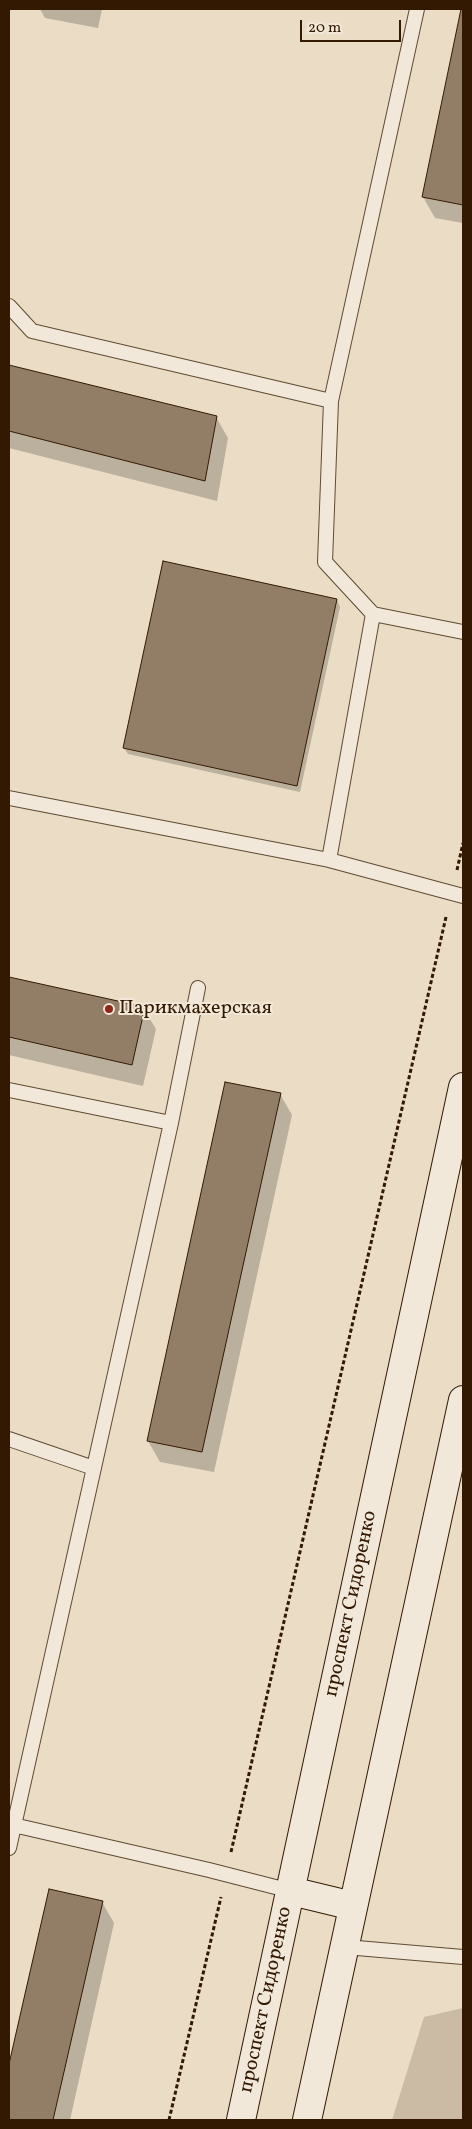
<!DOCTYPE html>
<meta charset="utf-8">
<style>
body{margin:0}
#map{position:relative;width:472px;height:2129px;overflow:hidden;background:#eadcc5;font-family:Vollkorn,serif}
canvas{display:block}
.frame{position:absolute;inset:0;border:10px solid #331902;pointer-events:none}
.scale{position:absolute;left:300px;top:20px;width:101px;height:22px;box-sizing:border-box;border:2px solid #331902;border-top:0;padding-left:6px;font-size:15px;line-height:18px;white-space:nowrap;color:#331902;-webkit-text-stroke:4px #f1e8d9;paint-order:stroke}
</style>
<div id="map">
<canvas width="472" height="2129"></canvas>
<div class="frame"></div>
<div class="scale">20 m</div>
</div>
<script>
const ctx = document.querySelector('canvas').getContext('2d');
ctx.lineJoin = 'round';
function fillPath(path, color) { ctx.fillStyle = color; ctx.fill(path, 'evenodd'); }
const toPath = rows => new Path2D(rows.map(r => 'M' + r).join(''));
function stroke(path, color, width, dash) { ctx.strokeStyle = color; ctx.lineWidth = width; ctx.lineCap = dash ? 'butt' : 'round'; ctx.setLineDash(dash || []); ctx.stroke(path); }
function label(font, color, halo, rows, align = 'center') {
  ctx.font = font + ' Vollkorn,serif'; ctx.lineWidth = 4; ctx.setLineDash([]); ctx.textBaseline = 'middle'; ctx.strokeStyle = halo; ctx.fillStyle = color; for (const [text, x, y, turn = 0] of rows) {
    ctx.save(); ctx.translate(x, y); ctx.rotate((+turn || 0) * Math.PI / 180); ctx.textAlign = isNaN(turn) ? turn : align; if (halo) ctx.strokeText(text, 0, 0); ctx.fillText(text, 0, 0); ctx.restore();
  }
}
const green = toPath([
 [463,2008,463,2120,392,2120,424,2017]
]);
const shadow = toPath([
 [40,9,102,9,98,28,45,18],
 [462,9,463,9,463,223,435,218,423,197],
 [9,367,216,417,228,438,217,501,9,448],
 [337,600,340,607,300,792,128,754,124,748],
 [9,978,144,1009,156,1029,143,1086,9,1055],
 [280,1094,292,1115,214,1472,160,1462,148,1441],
 [50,1890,102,1902,114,1923,70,2120,9,2120,9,2070]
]);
const building = toPath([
 [461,9,463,9,463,205,422,197,461,9],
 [9,365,217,416,205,481,9,431,9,365],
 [163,561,337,599,297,786,123,748,163,561],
 [9,977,145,1007,132,1065,9,1037,9,977],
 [225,1082,281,1093,202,1452,147,1441,225,1082],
 [49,1889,103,1901,53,2120,9,2120,9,2064,49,1889]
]);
const path = toPath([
 [457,870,463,843],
 [231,1852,446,917],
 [169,2120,221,1897]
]);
const lane = toPath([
 [9,306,32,331,331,401,325,562,373,614],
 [331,401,417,9],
 [463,632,373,614,329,860,463,896],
 [9,798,329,860],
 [9,1090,171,1123],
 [9,1439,94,1468],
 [9,1824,209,1870,291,1891],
 [9,1848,171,1123,198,988],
 [345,1947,463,1957]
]);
const secondary = toPath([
 [291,1891,353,1906],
 [241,2120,463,1087],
 [307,2120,463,1400]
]);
const markers = [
 [109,1009,5,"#8f2418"]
];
const poiNames = [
 ["Парикмахерская",119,1009]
];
const streetNames = [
 ["проспект Сидоренко",352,1604,-78],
 ["проспект Сидоренко",267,2000,-78]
];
fillPath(green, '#cbbba4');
fillPath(shadow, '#0003');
fillPath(building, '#927e67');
stroke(building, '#331902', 1);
stroke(lane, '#614a33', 16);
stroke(secondary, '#331902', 30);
stroke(path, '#331902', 3, [4, 2.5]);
stroke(lane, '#f1e8d9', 14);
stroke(secondary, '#f1e8d9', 28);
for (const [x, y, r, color] of markers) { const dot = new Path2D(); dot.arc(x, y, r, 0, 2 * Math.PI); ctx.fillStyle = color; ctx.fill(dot); stroke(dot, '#f1e8d9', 2); }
label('20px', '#331902', '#f1e8d9', poiNames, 'left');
label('20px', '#331902', '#f1e8d9', streetNames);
</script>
